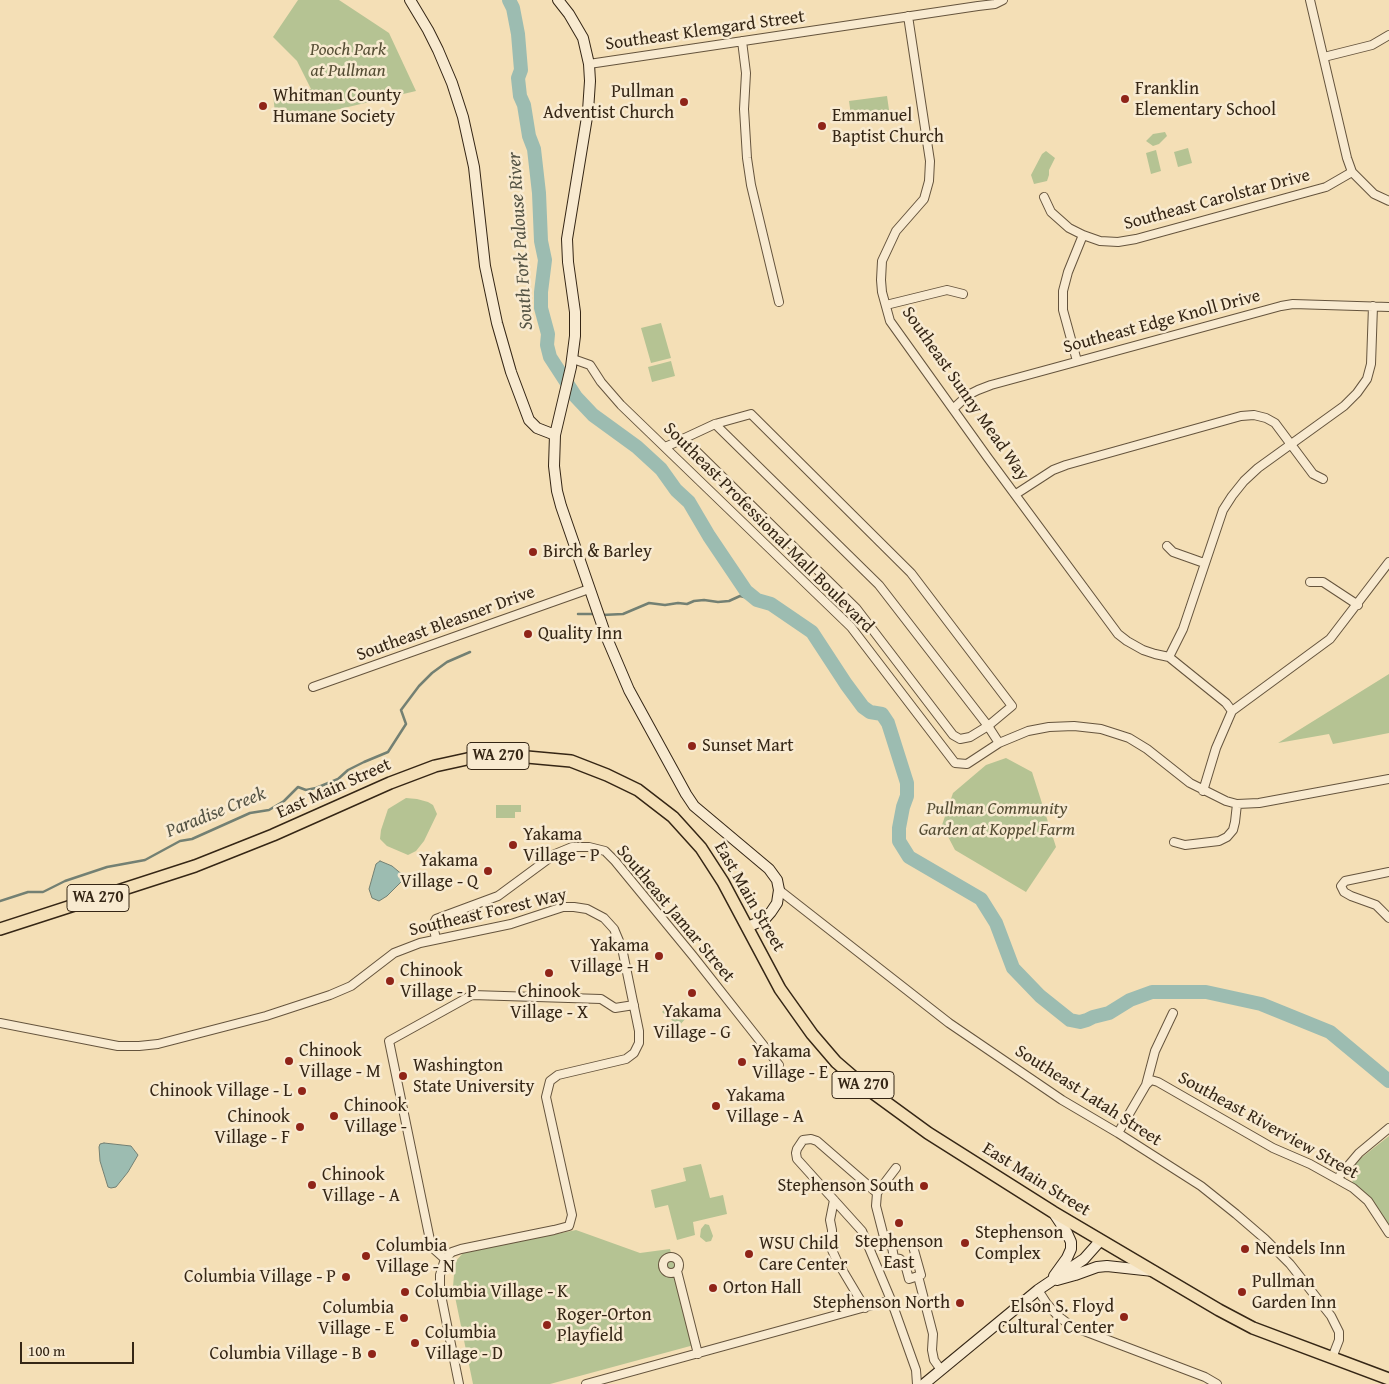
<!DOCTYPE html>
<style>
body{margin:0}
#map{position:relative;width:1389px;height:1384px;overflow:hidden;background:#f4dfb6;font-family:"Gentium Book Plus",serif}
canvas{display:block}
.scale{position:absolute;left:20px;top:1342px;width:114px;height:22px;box-sizing:border-box;border:2px solid #352615;border-top:0;padding-left:6px;font-size:15px;line-height:18px;white-space:nowrap;color:#352615;-webkit-text-stroke:4px #f8ead0;paint-order:stroke}
</style>
<div id="map">
<canvas width="1389" height="1384"></canvas>
<div class="scale">100 m</div>
</div>
<script>
const ctx = document.querySelector('canvas').getContext('2d');
ctx.lineJoin = 'round';
function fillPath(path, color) { ctx.fillStyle = color; ctx.fill(path, 'evenodd'); }
const toPath = rows => new Path2D(rows.map(r => 'M' + r).join(''));
function stroke(path, color, width, dash) { ctx.strokeStyle = color; ctx.lineWidth = width; ctx.lineCap = dash ? 'butt' : 'round'; ctx.setLineDash(dash || []); ctx.stroke(path); }
function label(font, color, halo, rows, align = 'center') {
  ctx.font = font + ' "Gentium Book Plus",serif'; ctx.lineWidth = 5; ctx.setLineDash([]); ctx.textBaseline = 'middle'; ctx.strokeStyle = halo; ctx.fillStyle = color; for (const [text, x, y, turn = 0] of rows) {
    ctx.save(); ctx.translate(x, y); ctx.rotate((+turn || 0) * Math.PI / 180); ctx.textAlign = isNaN(turn) ? turn : align; if (halo) ctx.strokeText(text, 0, 0); ctx.fillText(text, 0, 0); ctx.restore();
  }
}
const green = toPath([
 [298,0,339,0,389,33,416,91,276,124,273,93,311,89,297,61,273,37],
 [887,96,890,117,852,123,849,101],
 [1165,132,1167,136,1159,144,1153,146,1146,141,1153,134],
 [1188,148,1192,163,1178,167,1174,152],
 [1156,150,1161,171,1151,174,1146,153],
 [1046,151,1055,158,1049,170,1049,175,1047,181,1034,184,1031,175,1042,154],
 [661,323,671,358,651,363,641,328],
 [671,361,675,376,652,382,648,367],
 [1389,674,1389,733,1333,744,1329,734,1278,743],
 [1006,758,1032,772,1056,847,1026,892,955,850,942,825,953,793,986,765],
 [406,798,417,799,428,802,433,805,437,814,424,841,416,851,408,855,387,846,380,839,381,830,388,809],
 [496,805,521,805,521,812,515,812,515,818,496,818],
 [669,1004,686,1018,679,1026,662,1012],
 [1389,1136,1389,1233,1353,1188,1352,1175,1352,1168,1361,1158],
 [701,1164,710,1198,723,1195,727,1214,693,1222,695,1235,677,1240,668,1205,655,1208,651,1190,686,1181,683,1168],
 [705,1224,709,1225,713,1236,711,1241,706,1242,700,1237,701,1229],
 [576,1230,640,1253,670,1249,694,1345,550,1384,473,1384,453,1287,455,1262,463,1253]
]);
const water = toPath([
 [380,861,392,866,404,876,404,879,387,896,379,901,372,898,369,889,376,864,380,861],
 [104,1143,131,1146,138,1155,128,1172,116,1187,111,1188,108,1187,100,1161,99,1147,100,1144,104,1143]
]);
const stream = toPath([
 [578,614,594,614],
 [602,615,623,614,649,603,665,605,678,603,687,604,694,601,704,600,718,602,729,601,740,596,757,600],
 [0,901,28,892,43,892,65,881,107,867,145,860,180,841,192,839,250,813,269,810,284,801,298,787,306,790,316,788,338,779,348,770,364,762,388,752,406,724,401,710,419,686,432,673,447,662,470,652]
]);
const river = toPath([
 [509,0,513,8,518,34,521,70,518,78,520,96,524,105,529,136,534,149,539,193,541,241,545,260,541,292,541,308,548,334,547,345,550,357,576,397,593,415,637,447,661,469,676,490,689,502,709,536,746,591,757,600,771,604,812,632,846,684,863,707,870,712,882,714,888,723,907,783,907,796,903,807,899,828,899,841,909,857,981,899,996,923,1013,968,1040,996,1070,1020,1080,1022,1087,1020,1093,1017,1109,1013,1130,1000,1152,992,1206,992,1261,1004,1330,1032,1389,1081]
]);
const street = toPath([
 [1310,0,1347,158,1352,172,1374,194,1389,201],
 [908,16,930,161,929,181,924,199,896,231,882,261,881,280,882,292,890,321,988,458,1118,634,1127,641,1143,650,1155,654,1169,657,1226,703,1232,711],
 [742,41,746,73,744,109,747,158,751,185,779,302],
 [1324,57,1372,45,1389,35],
 [589,64,978,6,995,4,1003,0],
 [1044,197,1051,212,1069,228,1083,235,1100,241,1118,242,1136,239,1326,187,1352,172],
 [886,305,947,290,963,294],
 [573,359,590,365,601,382,621,405,851,627,955,763,967,764,999,743,1028,731,1049,727,1074,726,1101,729,1129,738,1147,749,1190,783,1226,801,1237,804,1259,803,1389,779],
 [1077,361,1063,310,1063,291,1068,272,1083,235],
 [953,409,968,395,978,390,991,385,1281,306,1293,304,1389,307],
 [715,424,879,585,988,726,999,743],
 [665,447,672,444,715,424,751,414,911,573,1012,706,988,726,970,737,960,739,953,735,856,608,684,439],
 [1016,494,1053,470,1066,465,1241,416,1254,415,1266,418,1275,423,1313,474,1323,479],
 [1167,546,1173,552,1204,563],
 [1310,582,1323,582,1358,605],
 [1169,657,1183,629,1223,510,1232,496,1244,481,1258,468,1344,406,1357,393,1367,379,1371,364,1373,306],
 [313,687,589,589],
 [1203,791,1216,748,1232,711,1330,639,1389,562],
 [1174,842,1185,845,1219,841,1227,837,1233,830,1235,822,1237,804],
 [1389,872,1345,881,1341,886,1344,892,1351,896,1376,905,1389,918],
 [779,890,949,1023,1062,1100,1118,1133,1201,1186,1236,1214,1265,1239,1290,1264,1331,1316,1339,1332,1339,1340,1332,1358],
 [436,939,433,925,436,919,498,896,555,854,572,847,589,847,605,851,615,861,693,956,779,1065],
 [0,1023,118,1046,139,1046,158,1044,266,1016,330,995,351,986,394,953,420,943,511,924,563,907,574,907,587,909,604,918,614,929,622,948,639,1031,639,1043,634,1053,626,1059,558,1075,550,1081,546,1097,572,1215,569,1226,554,1230,461,1249,452,1252,445,1259,440,1275,440,1290,459,1384],
 [1146,1085,1151,1080,1158,1082,1273,1148,1310,1164,1353,1188,1368,1201,1389,1233],
 [1118,1133,1146,1085,1155,1051,1173,1013],
 [896,1168,877,1193,817,1141,811,1139,803,1140,797,1149,796,1153,797,1159,862,1231,891,1300,916,1370,917,1384],
 [1337,1179,1359,1153,1389,1128],
 [877,1193,876,1206,885,1241,892,1247,894,1258,900,1259,905,1264,909,1279,918,1276],
 [834,1200,830,1220,832,1230,832,1250,837,1261,865,1308],
 [892,1247,904,1241,912,1243,921,1275,918,1276,933,1334,932,1350,934,1360,941,1370],
 '663 1265a8 8 0 1 1 16 0a8 8 0 1 1-16 0Z',
 [445,1259,435,1250,430,1240,389,1041,472,995,601,999,615,1008,634,1005],
 [677,1271,698,1354],
 [1038,1290,1047,1304,1058,1316,1071,1326,1205,1377,1217,1384],
 [586,1384,891,1300]
]);
const secondary = toPath([
 [410,0,428,30,438,50,452,83,463,117,474,167,485,266,497,323,511,372,529,420,537,428,555,435],
 [558,0,569,14,583,38,589,64,590,81,588,111,567,239,568,262,575,312,575,336,571,367,555,435,554,466,557,491,561,506,606,636,629,690,686,794,694,806,769,869,777,880,779,890,777,903,771,912,764,920,747,927],
 [1053,1212,1067,1233,1071,1242,1071,1249,1067,1258,1054,1276],
 [1057,1280,1075,1275,1097,1267,1107,1266,1153,1271],
 [924,1384,1038,1290,1084,1259,1100,1241]
]);
const primary = toPath([
 [0,929,195,866,273,835,390,783,435,766,467,759,492,756,516,756,571,761,607,775,638,790,673,817,701,848,723,882,780,989,812,1034,836,1062,865,1087,928,1133,1053,1212,1219,1310,1253,1328,1389,1379]
]);
const markers = [
 [1125,99,5,"#8f2418"],
 [684,102,5,"#8f2418"],
 [263,106,5,"#8f2418"],
 [822,126,5,"#8f2418"],
 [533,552,5,"#8f2418"],
 [528,634,5,"#8f2418"],
 [692,746,5,"#8f2418"],
 [513,845,5,"#8f2418"],
 [488,871,5,"#8f2418"],
 [659,956,5,"#8f2418"],
 [549,973,5,"#8f2418"],
 [390,981,5,"#8f2418"],
 [692,993,5,"#8f2418"],
 [289,1061,5,"#8f2418"],
 [742,1062,5,"#8f2418"],
 [403,1076,5,"#8f2418"],
 [302,1091,5,"#8f2418"],
 [716,1106,5,"#8f2418"],
 [334,1116,5,"#8f2418"],
 [300,1127,5,"#8f2418"],
 [312,1185,5,"#8f2418"],
 [924,1186,5,"#8f2418"],
 [899,1223,5,"#8f2418"],
 [965,1243,5,"#8f2418"],
 [1245,1249,5,"#8f2418"],
 [749,1254,5,"#8f2418"],
 [366,1256,5,"#8f2418"],
 [346,1277,5,"#8f2418"],
 [713,1288,5,"#8f2418"],
 [405,1292,5,"#8f2418"],
 [1242,1292,5,"#8f2418"],
 [960,1303,5,"#8f2418"],
 [1124,1317,5,"#8f2418"],
 [404,1318,5,"#8f2418"],
 [547,1325,5,"#8f2418"],
 [415,1343,5,"#8f2418"],
 [372,1354,5,"#8f2418"]
];
const shields = [
 [498,756,62],
 [98,898,62],
 [863,1085,62]
];
const shieldNames = [
 ["WA 270",498,756],
 ["WA 270",98,898],
 ["WA 270",863,1085]
];
const streetNames = [
 ["Southeast Klemgard Street",705,31,-8],
 ["Southeast Carolstar Drive",1217,200,-15],
 ["Southeast Edge Knoll Drive",1162,322,-15],
 ["Southeast Sunny Mead Way",965,394,55],
 ["Southeast Professional Mall Boulevard",768,528,45],
 ["Southeast Bleasner Drive",446,624,-20],
 ["East Main Street",334,789,-24],
 ["East Main Street",749,897,60],
 ["Southeast Forest Way",488,913,-13],
 ["Southeast Jamar Street",675,914,50],
 ["Southeast Latah Street",1088,1096,33],
 ["Southeast Riverview Street",1268,1126,29],
 ["East Main Street",1036,1180,32]
];
const parkNames = [
 ["Pooch Park",348,50],
 ["at Pullman",348,71],
 ["Pullman Community",997,809],
 ["Garden at Koppel Farm",997,830]
];
const poiNames = [
 ["Franklin",1135,89],
 ["Elementary School",1135,110],
 ["Pullman",674,92,"right"],
 ["Adventist Church",674,113,"right"],
 ["Whitman County",273,96],
 ["Humane Society",273,117],
 ["Emmanuel",832,116],
 ["Baptist Church",832,137],
 ["Birch & Barley",543,552],
 ["Quality Inn",538,634],
 ["Sunset Mart",702,746],
 ["Yakama",523,835],
 ["Village - P",523,856],
 ["Yakama",478,861,"right"],
 ["Village - Q",478,882,"right"],
 ["Yakama",649,946,"right"],
 ["Village - H",649,967,"right"],
 ["Chinook",400,971],
 ["Village - P",400,992],
 ["Chinook",549,992,"center"],
 ["Village - X",549,1013,"center"],
 ["Yakama",692,1012,"center"],
 ["Village - G",692,1033,"center"],
 ["Chinook",299,1051],
 ["Village - M",299,1072],
 ["Yakama",752,1052],
 ["Village - E",752,1073],
 ["Washington",413,1066],
 ["State University",413,1087],
 ["Chinook Village - L",292,1091,"right"],
 ["Yakama",726,1096],
 ["Village - A",726,1117],
 ["Chinook",344,1106],
 ["Village -",344,1127],
 ["Chinook",290,1117,"right"],
 ["Village - F",290,1138,"right"],
 ["Chinook",322,1175],
 ["Village - A",322,1196],
 ["Stephenson South",914,1186,"right"],
 ["Stephenson",975,1233],
 ["Complex",975,1254],
 ["Stephenson",899,1242,"center"],
 ["East",899,1263,"center"],
 ["WSU Child",759,1244],
 ["Care Center",759,1265],
 ["Columbia",376,1246],
 ["Village - N",376,1267],
 ["Nendels Inn",1255,1249],
 ["Columbia Village - P",336,1277,"right"],
 ["Pullman",1252,1282],
 ["Garden Inn",1252,1303],
 ["Orton Hall",723,1288],
 ["Columbia Village - K",415,1292],
 ["Stephenson North",950,1303,"right"],
 ["Elson S. Floyd",1114,1307,"right"],
 ["Cultural Center",1114,1328,"right"],
 ["Columbia",394,1308,"right"],
 ["Village - E",394,1329,"right"],
 ["Roger-Orton",557,1315],
 ["Playfield",557,1336],
 ["Columbia",425,1333],
 ["Village - D",425,1354],
 ["Columbia Village - B",362,1354,"right"]
];
const waterNames = [
 ["South Fork Palouse River",521,241,-94],
 ["Paradise Creek",216,813,-22]
];
fillPath(green, '#b5c393');
fillPath(water, '#9cbcb1');
stroke(water, '#738073', 1);
stroke(stream, '#738073', 2.5);
stroke(river, '#9cbcb1', 14);
stroke(street, '#65543d', 10);
stroke(secondary, '#352615', 12);
stroke(primary, '#352615', 14);
stroke(street, '#f8ead0', 8);
stroke(secondary, '#f8ead0', 10);
stroke(primary, '#f4dfb6', 11);
for (const [x, y, r, color] of markers) { const dot = new Path2D(); dot.arc(x, y, r, 0, 2 * Math.PI); ctx.fillStyle = color; ctx.fill(dot); stroke(dot, '#f8ead0', 2); }
for (const [x, y, w] of shields) { const box = new Path2D(); box.roundRect(x - w / 2, y - 13.5, w, 27, 4); ctx.fillStyle = '#f8ead0'; ctx.fill(box); stroke(box, '#352615', 1); }
label('bold 16px', '#352615', null, shieldNames);
label('18px', '#352615', '#f8ead0', streetNames);
label('italic 18px', '#554d34', '#f8ead0', parkNames);
label('18px', '#352615', '#f8ead0', poiNames, 'left');
label('italic 19px', '#545344', '#f8ead0', waterNames);
</script>
